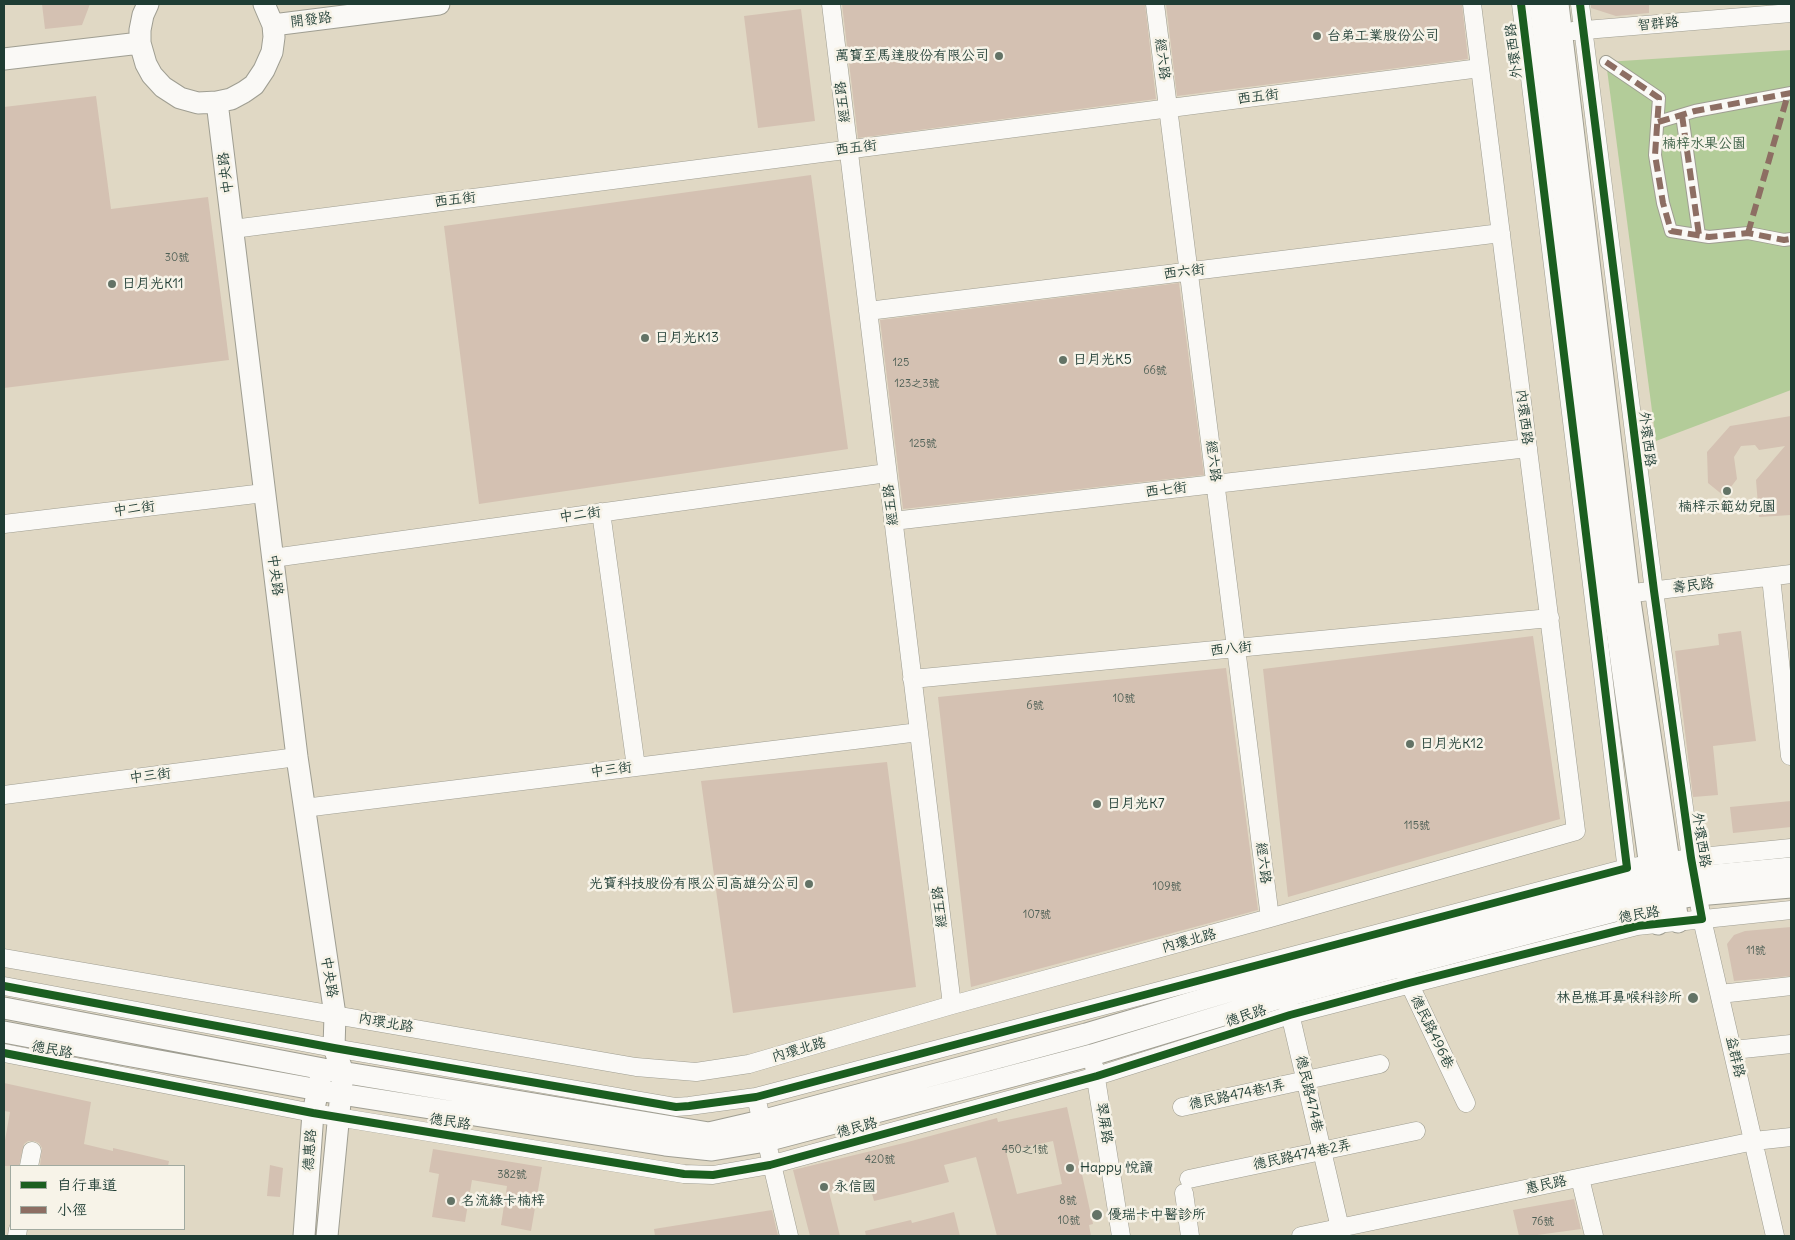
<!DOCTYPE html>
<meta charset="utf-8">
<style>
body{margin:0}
#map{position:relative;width:1795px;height:1240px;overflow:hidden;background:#e0d8c4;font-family:Delius,"LXGW WenKai TC",sans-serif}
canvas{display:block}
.frame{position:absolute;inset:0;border:5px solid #1f3d34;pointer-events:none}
.legend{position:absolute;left:10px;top:1165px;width:175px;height:65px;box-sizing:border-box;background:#f7f3e8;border:1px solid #a1aaa0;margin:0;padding:6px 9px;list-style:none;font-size:15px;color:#1f3d34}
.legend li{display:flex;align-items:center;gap:10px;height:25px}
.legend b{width:25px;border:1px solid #a1aaa0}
</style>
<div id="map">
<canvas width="1795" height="1240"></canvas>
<div class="frame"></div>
<ul class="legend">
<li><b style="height:6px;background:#1b5e20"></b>自行車道</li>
<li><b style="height:6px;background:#8d6e63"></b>小徑</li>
</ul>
</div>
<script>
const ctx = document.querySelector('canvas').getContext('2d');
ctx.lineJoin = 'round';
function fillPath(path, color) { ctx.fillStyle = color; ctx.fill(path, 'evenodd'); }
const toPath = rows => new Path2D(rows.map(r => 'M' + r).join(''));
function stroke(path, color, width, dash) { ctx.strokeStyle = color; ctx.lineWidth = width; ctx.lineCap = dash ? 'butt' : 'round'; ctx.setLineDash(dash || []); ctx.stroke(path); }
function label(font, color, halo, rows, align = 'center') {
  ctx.font = font + ' Delius,"LXGW WenKai TC",sans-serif'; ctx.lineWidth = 5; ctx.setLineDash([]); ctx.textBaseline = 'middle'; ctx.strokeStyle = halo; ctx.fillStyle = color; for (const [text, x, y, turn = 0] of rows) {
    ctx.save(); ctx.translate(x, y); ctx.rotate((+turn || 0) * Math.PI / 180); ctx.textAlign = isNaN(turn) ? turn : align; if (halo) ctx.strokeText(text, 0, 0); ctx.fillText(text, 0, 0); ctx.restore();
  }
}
const green = toPath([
 [1791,50,1791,390,1656,441,1606,62]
]);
const building = toPath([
 [42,4,90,4,82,25,45,29],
 [842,4,1145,4,1156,99,858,138],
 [1166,4,1462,4,1468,59,1177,96],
 [1591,4,1649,4,1649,13,1616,16,1591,8],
 [801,9,815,121,758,128,744,16],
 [96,96,111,209,208,197,229,360,4,388,4,107],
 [811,175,848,449,479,504,444,226],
 [1179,283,1204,475,903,509,880,320],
 [1791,416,1791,515,1759,517,1756,480,1785,446,1759,450,1755,445,1741,446,1734,457,1737,479,1724,496,1708,483,1707,452,1730,426],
 [1741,631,1756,741,1713,746,1718,795,1693,797,1675,651,1719,645,1718,634],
 [1533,636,1560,819,1288,897,1263,669],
 [1226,668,1258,910,971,987,938,697],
 [887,762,916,987,733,1013,701,781],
 [1791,801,1791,827,1733,833,1730,807],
 [1791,927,1791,976,1734,981,1727,944,1734,935,1745,931],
 [4,1083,91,1102,84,1144,113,1151,113,1148,169,1161,168,1166,40,1166,42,1148,39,1143,34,1141,28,1141,24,1144,19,1166,4,1166,4,1146,10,1112,4,1111],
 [1067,1107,1093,1224,1089,1225,1091,1236,997,1236,976,1157,944,1165,949,1182,903,1194,874,1201,869,1183,829,1192,840,1236,810,1236,793,1170,904,1143,997,1118,998,1122],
 [1053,1141,1062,1184,1017,1194,1006,1151],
 [433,1149,542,1167,531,1231,501,1225,507,1186,472,1180,465,1222,432,1217,439,1174,429,1172],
 [270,1165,283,1168,280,1197,267,1196],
 [1574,1199,1581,1229,1530,1236,1519,1236,1513,1210],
 [772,1210,778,1236,655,1236,654,1229],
 [954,1212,960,1236,866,1236,865,1231,911,1220,912,1223]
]);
const pedestrian = toPath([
 [1606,62,1659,98,1655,155,1663,203,1671,231,1709,237,1748,233,1784,240,1791,239],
 [1682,115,1699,235],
 [1658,122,1695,111,1791,93]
]);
const minor = toPath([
 [831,4,952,1005],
 [1155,4,1270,918],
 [1521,4,1628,879],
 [1580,4,1654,591,1691,858,1702,919,1775,1236],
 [1573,31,1791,13],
 [233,229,1480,68],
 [868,311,1501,233],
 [601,512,636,767],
 [893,521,1528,448],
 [4,524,264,493],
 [273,558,887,473],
 [1771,577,1790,756,1791,756],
 [1617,595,1791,574],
 [912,679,1550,618],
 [4,795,297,757],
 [304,808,919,732],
 [4,958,636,1067,696,1072,749,1064,952,1005,1270,918,1576,831,1472,4],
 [1406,973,1409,983,1466,1103],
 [4,986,334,1048,676,1107,689,1106,756,1097,1627,868,1691,858,1791,848],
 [1720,994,1791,986],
 [1288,1005,1340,1228],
 [1733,1050,1791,1044],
 [4,1053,313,1113,684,1174,713,1175,770,1165,1097,1076,1290,1015,1637,926,1791,910],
 [1094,1066,1121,1236],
 [756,1097,789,1236],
 [1182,1107,1380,1064],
 [29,1166,32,1151],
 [1580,1178,1594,1236],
 [1189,1179,1416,1131],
 [1184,1193,1190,1236],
 [17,1236,18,1229],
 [1301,1236,1754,1141,1791,1137]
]);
const tertiary = toPath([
 [148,4,143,15,140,30,140,43,146,64,152,75,163,87,180,98,198,103,217,102,231,99,244,92,254,85,264,70,272,52,274,37,273,25,264,4],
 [1540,4,1612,595,1658,924],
 [1558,4,1629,594,1678,922],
 [273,25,439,4],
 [4,59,140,43],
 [217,102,297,757,335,1015,334,1048,343,1072,327,1236],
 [4,1008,323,1069,709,1133,761,1121,1086,1034,1281,976,1629,887,1694,877,1791,868],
 [4,1032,126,1055,341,1094,665,1145,712,1150,766,1141,1092,1055,1286,996,1634,906,1697,895,1791,887],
 [304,1236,313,1113,321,1075]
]);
const quiet = toPath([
 [1606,62,1659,98,1655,155,1663,203,1671,231,1709,237,1748,233,1784,240,1791,239],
 [1682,115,1699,235],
 [1658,122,1695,111,1791,93],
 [1748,233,1788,94]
]);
const cycleway = toPath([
 [4,986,334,1048,676,1107,689,1106,756,1097,1627,868,1521,4],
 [4,1053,313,1113,684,1174,713,1175,770,1165,1097,1076,1290,1015,1409,983,1637,926,1702,919,1691,858,1654,591,1580,4]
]);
const markers = [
 [1317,36,5,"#637366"],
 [999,56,5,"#637366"],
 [112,284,5,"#637366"],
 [645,338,5,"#637366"],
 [1063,360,5,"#637366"],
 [1727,491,5,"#637366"],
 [1410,744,5,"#637366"],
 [1097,804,5,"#637366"],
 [809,884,5,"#637366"],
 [1693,998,6,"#637366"],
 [1070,1168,5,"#637366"],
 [824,1187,5,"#637366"],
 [451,1201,5,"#637366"],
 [1097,1215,6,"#637366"]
];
const numberNames = [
 ["30號",177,258],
 ["125",901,363],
 ["66號",1155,371],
 ["123之3號",917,384],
 ["125號",923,444],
 ["10號",1124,699],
 ["6號",1035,706],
 ["115號",1417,826],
 ["109號",1167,887],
 ["107號",1037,915],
 ["11號",1756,951],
 ["450之1號",1025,1150],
 ["420號",880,1160],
 ["382號",512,1175],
 ["8號",1068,1201],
 ["10號",1069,1221],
 ["76號",1543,1222]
];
const streetNames = [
 ["開發路",311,20,-7],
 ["智群路",1658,24,-5],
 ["外環西路",1514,51,-97],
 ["經六路",1162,59,83],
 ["西五街",1258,97,-7],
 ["經五路",843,102,-97],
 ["西五街",856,148,-7],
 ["中央路",226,173,-97],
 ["西五街",455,200,-7],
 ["西六街",1184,272,-7],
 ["內環西路",1524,417,83],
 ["外環西路",1647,439,83],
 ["經六路",1213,461,83],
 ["西七街",1166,490,-7],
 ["經五路",891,505,-97],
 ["中二街",134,509,-7],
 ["中二街",580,515,-8],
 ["中央路",275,575,83],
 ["壽民路",1693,586,-7],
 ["西八街",1231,649,-6],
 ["中三街",611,770,-7],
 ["中三街",150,776,-7],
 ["外環西路",1701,840,81],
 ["經六路",1263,863,83],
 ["經五路",940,907,-97],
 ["德民路",1639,915,-9],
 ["內環北路",1189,941,-15],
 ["中央路",329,977,81],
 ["德民路",1246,1016,-18],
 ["內環北路",386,1023,10],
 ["德民路496巷",1432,1032,64],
 ["德民路",52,1050,11],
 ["內環北路",799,1050,-16],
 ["益群路",1735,1057,77],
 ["德民路474巷",1309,1094,77],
 ["德民路474巷1弄",1237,1095,-12],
 ["德民路",450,1122,9],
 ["翠屏路",1104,1123,81],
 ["德民路",857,1128,-15],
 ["德惠路",310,1150,-86],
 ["德民路474巷2弄",1302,1155,-12],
 ["惠民路",1546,1185,-12]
];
const poiNames = [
 ["台弟工業股份公司",1327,36],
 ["萬寶至馬達股份有限公司",989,56,"right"],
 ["日月光K11",122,284],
 ["日月光K13",655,338],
 ["日月光K5",1073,360],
 ["楠梓示範幼兒園",1727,507,"center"],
 ["日月光K12",1420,744],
 ["日月光K7",1107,804],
 ["光寶科技股份有限公司高雄分公司",799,884,"right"],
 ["林邑樵耳鼻喉科診所",1682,998,"right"],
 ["Happy 悅讀",1080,1168],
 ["永信國",834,1187],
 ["名流綠卡楠梓",461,1201],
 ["優瑞卡中醫診所",1108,1215]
];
const parkNames = [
 ["楠梓水果公園",1704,144]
];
fillPath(green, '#b3cc99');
fillPath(building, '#d4c1b2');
stroke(pedestrian, '#9f9e92', 14);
stroke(minor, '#9f9e92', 19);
stroke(tertiary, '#9f9e92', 23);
stroke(pedestrian, '#faf9f6', 12);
stroke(minor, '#faf9f6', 18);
stroke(tertiary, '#faf9f6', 21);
stroke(quiet, '#8d6e63', 6, [12, 6]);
stroke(cycleway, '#1b5e20', 8);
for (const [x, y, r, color] of markers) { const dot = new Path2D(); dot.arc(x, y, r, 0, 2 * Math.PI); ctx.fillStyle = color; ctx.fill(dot); stroke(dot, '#f7f3e8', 2); }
label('11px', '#4c5e54', null, numberNames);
label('14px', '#1f3d34', '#f7f3e8', streetNames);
label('14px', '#1f3d34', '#f7f3e8', poiNames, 'left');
label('14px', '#3b5e44', '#f7f3e8', parkNames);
</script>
